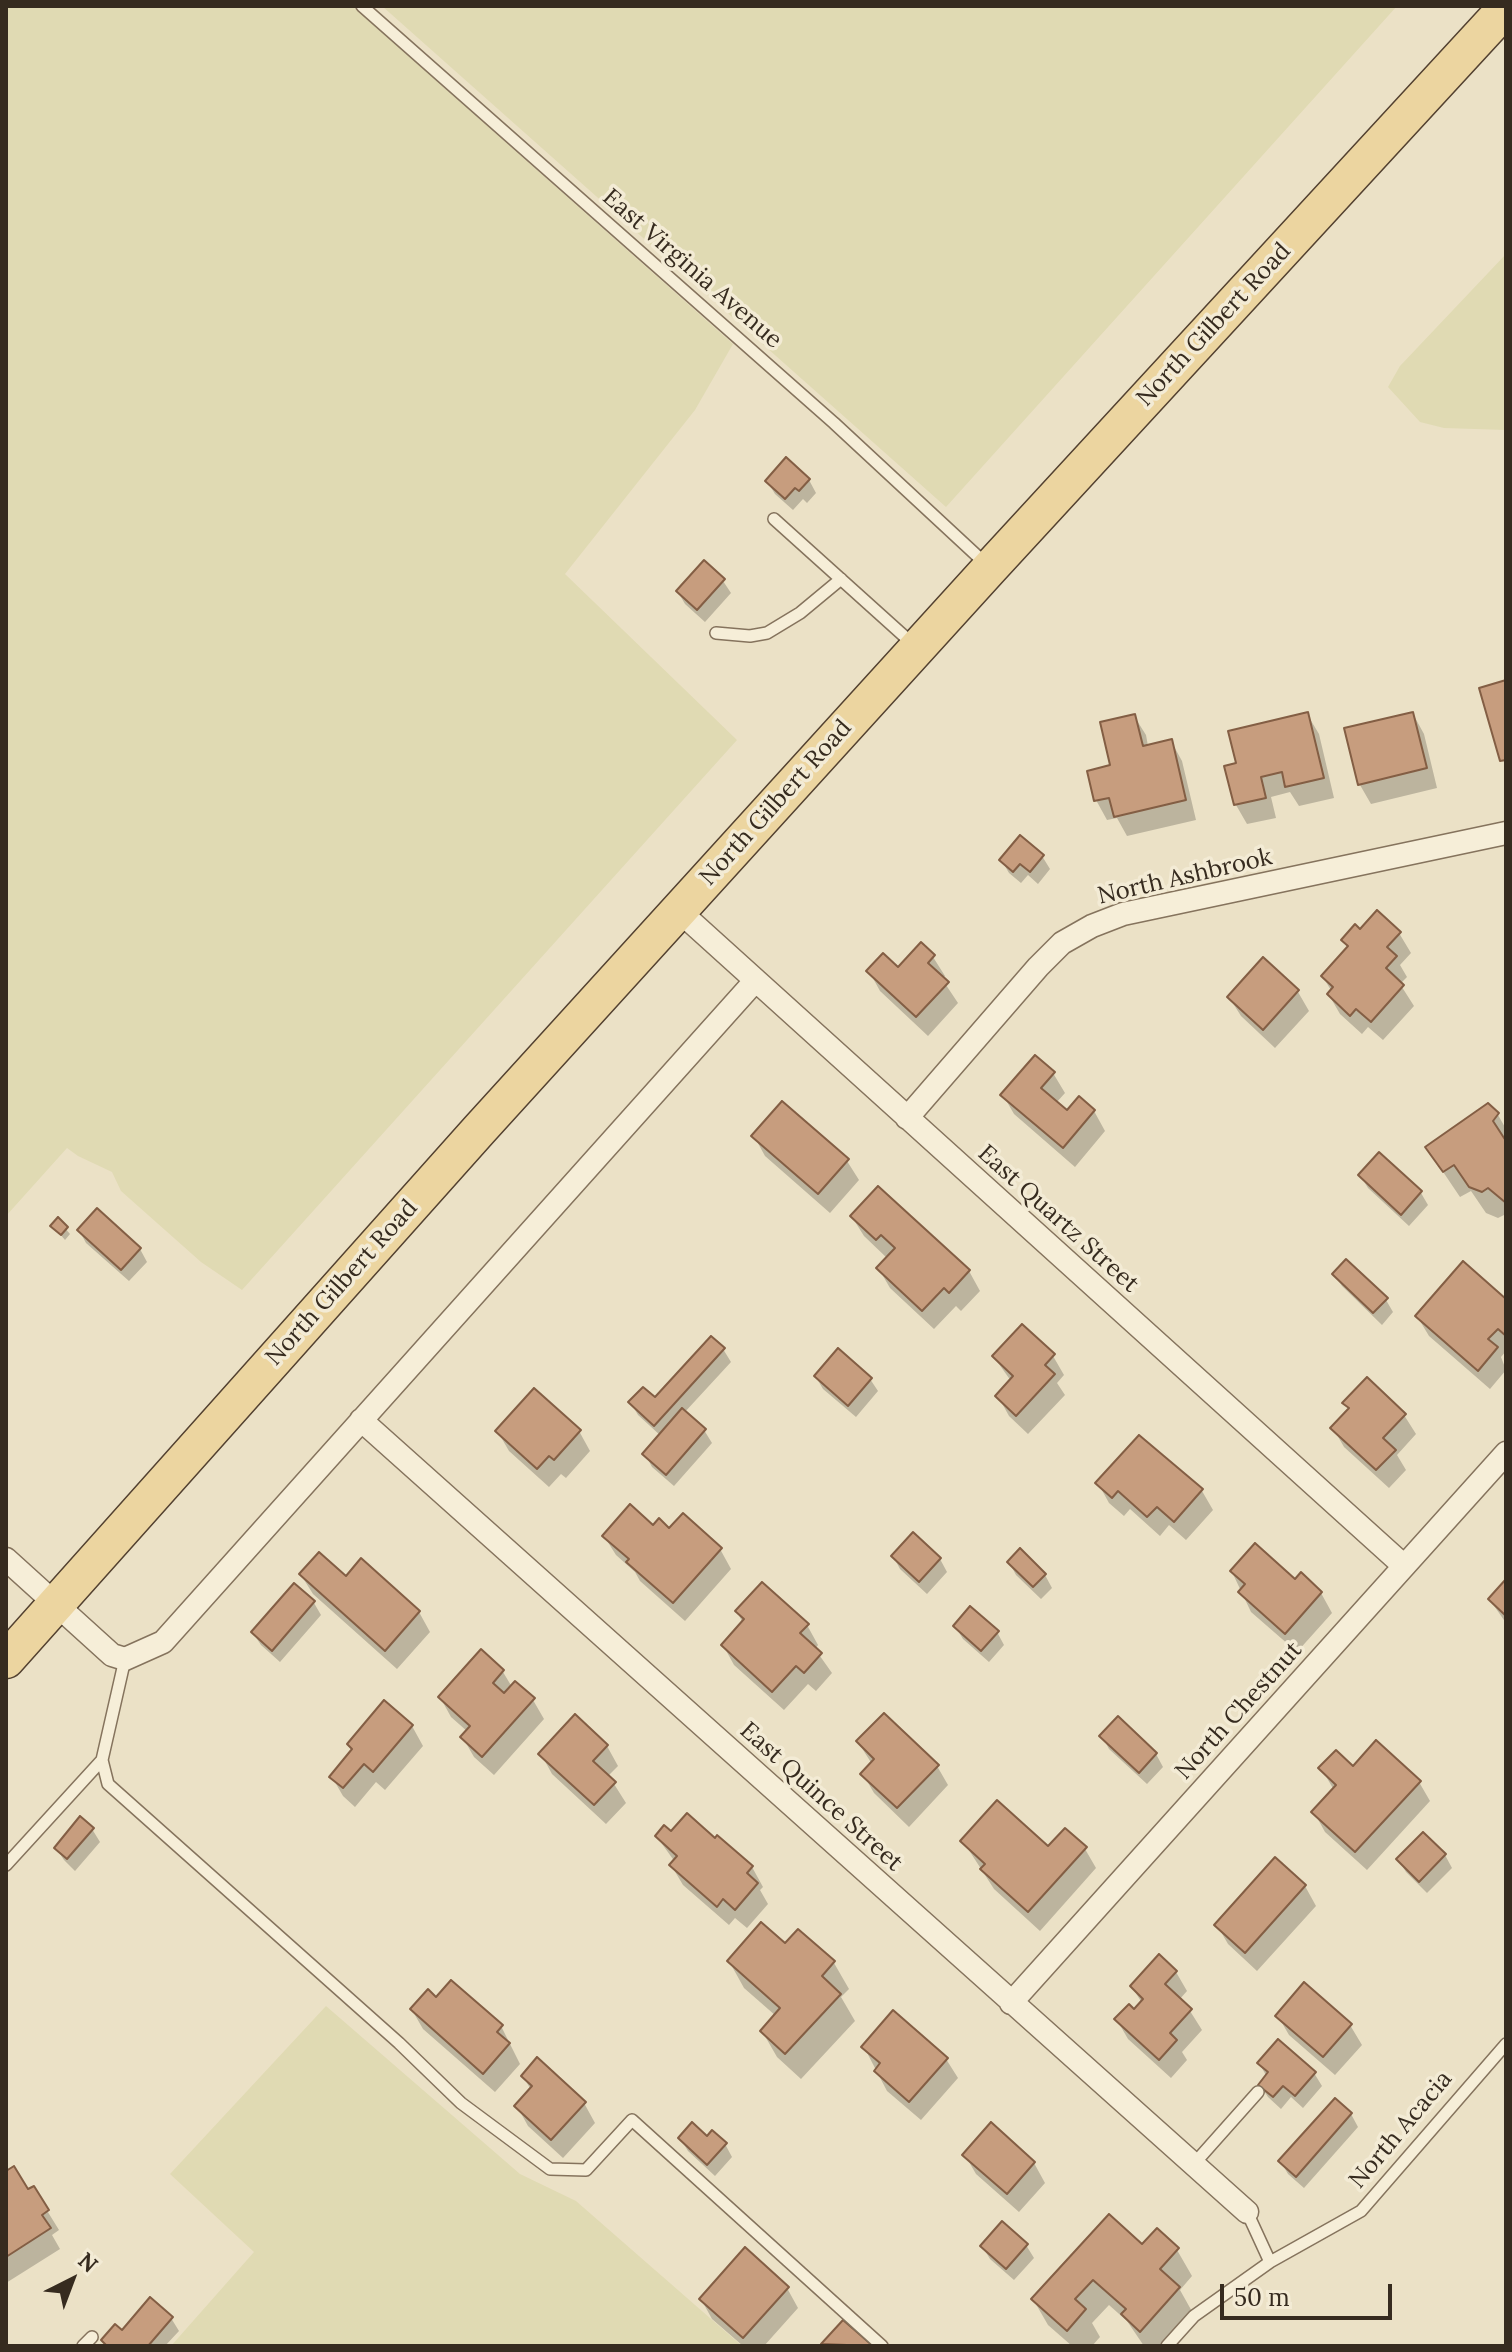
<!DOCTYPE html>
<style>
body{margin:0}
#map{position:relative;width:1512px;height:2352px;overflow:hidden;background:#ebe1c6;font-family:Lora,serif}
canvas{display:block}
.frame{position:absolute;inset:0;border:8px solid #362b1f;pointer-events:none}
.north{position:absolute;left:32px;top:2240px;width:80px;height:80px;-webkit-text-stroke:6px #f3ebd5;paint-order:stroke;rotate:42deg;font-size:22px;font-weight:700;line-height:32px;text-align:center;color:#362b1f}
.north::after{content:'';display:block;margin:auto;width:28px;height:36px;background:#362b1f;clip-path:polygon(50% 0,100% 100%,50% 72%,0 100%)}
.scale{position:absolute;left:1220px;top:2284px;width:172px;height:36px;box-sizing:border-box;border:4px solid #362b1f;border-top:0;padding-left:10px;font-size:24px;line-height:28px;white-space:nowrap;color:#362b1f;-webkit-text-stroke:6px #f3ebd5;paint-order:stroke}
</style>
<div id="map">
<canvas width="1512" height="2352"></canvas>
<div class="frame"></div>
<div class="north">N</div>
<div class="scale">50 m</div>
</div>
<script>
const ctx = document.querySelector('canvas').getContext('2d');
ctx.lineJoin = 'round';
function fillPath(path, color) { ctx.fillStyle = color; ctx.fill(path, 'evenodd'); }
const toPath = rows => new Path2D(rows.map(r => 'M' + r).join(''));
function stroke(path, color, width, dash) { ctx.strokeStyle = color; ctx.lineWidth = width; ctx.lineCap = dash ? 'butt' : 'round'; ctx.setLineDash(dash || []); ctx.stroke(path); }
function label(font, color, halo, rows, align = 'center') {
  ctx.font = font + ' Lora,serif'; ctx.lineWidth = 7; ctx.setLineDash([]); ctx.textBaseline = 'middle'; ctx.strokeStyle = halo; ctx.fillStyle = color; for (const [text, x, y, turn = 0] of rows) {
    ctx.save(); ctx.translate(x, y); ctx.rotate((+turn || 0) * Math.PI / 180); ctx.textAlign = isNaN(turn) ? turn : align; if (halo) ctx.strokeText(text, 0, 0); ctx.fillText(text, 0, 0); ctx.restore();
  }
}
const farmland = toPath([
 [6,6,352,6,733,344,695,410,565,574,737,740,242,1290,201,1262,121,1191,112,1172,78,1156,67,1148,6,1216],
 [382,6,1397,6,946,507],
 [1506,254,1506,430,1444,428,1420,422,1388,387,1400,366],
 [326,2006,520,2174,576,2201,742,2346,171,2346,254,2252,170,2174]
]);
const shadow = toPath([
 [809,480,816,493,807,503,803,499,793,510,775,494,767,481],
 [723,581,731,593,705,622,685,604,678,592],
 [1307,714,1319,734,1334,798,1299,806,1290,792,1271,797,1276,818,1247,824,1236,805,1227,768,1238,765],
 [1413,714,1424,734,1437,788,1371,804,1360,785],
 [1134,716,1146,735,1148,746,1171,741,1182,761,1196,820,1127,836,1117,818,1107,820,1096,800],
 [1042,856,1050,869,1038,884,1028,875,1021,883,1009,873,1002,861],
 [1360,932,1399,933,1411,953,1400,965,1407,977,1400,984,1414,1006,1383,1040,1368,1027,1362,1034,1340,1014,1329,995,1332,992,1323,977,1348,949,1343,940],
 [933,957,945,976,942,979,958,1003,928,1036,880,991,869,971,898,970],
 [1264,960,1298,992,1309,1011,1275,1048,1241,1016,1229,997],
 [1053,1073,1065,1093,1056,1103,1067,1113,1094,1111,1105,1131,1075,1167,1014,1114,1003,1095],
 [1498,1115,1506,1129,1506,1214,1498,1218,1486,1213,1471,1191,1460,1197,1427,1148],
 [754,1136,847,1161,859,1180,830,1213,765,1156],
 [1360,1175,1421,1193,1428,1205,1409,1226,1368,1188],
 [852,1217,969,1271,980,1291,961,1311,956,1306,934,1329,890,1288,879,1269,888,1259,864,1236],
 [58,1220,70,1234,65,1240,53,1226],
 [79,1230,140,1249,147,1262,129,1281,86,1243],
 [1334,1274,1386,1300,1393,1312,1382,1325,1342,1286],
 [1506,1301,1506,1351,1501,1357,1506,1370,1490,1389,1429,1336,1417,1316],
 [723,1349,731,1362,684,1413,704,1430,712,1443,674,1486,652,1467,645,1454,661,1436,638,1415,631,1403,655,1400],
 [1053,1356,1064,1375,1057,1383,1065,1395,1028,1434,1009,1416,998,1396,1011,1381,994,1357],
 [816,1377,870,1379,878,1391,856,1417,823,1389],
 [1345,1403,1404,1415,1416,1434,1397,1455,1406,1470,1389,1488,1344,1447,1333,1428,1349,1410],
 [579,1431,590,1451,566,1478,561,1474,549,1487,509,1451,498,1432],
 [1139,1438,1202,1491,1213,1510,1186,1540,1169,1525,1160,1536,1130,1509,1124,1516,1109,1503,1098,1483],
 [653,1528,720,1549,731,1569,685,1621,640,1581,635,1572,616,1555,604,1536],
 [893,1556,940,1559,947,1572,927,1594,900,1569],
 [1009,1562,1045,1575,1052,1588,1041,1599,1016,1575],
 [1232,1572,1295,1582,1321,1593,1332,1613,1297,1652,1251,1612],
 [301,1575,346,1579,419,1612,430,1632,397,1669,313,1594],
 [1506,1582,1506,1623,1490,1600],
 [314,1603,321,1615,280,1662,261,1645,253,1633],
 [737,1612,807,1625,818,1645,815,1649,832,1673,816,1691,808,1684,784,1710,734,1665,723,1645,743,1623],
 [955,1626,997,1632,1004,1645,989,1662,963,1639],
 [481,1652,503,1672,512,1687,533,1700,544,1719,494,1775,474,1757,463,1738,468,1732,451,1717,440,1697],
 [412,1726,423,1746,385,1790,376,1782,355,1807,343,1796,332,1777,353,1751,349,1744],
 [1102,1736,1156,1754,1163,1767,1147,1784,1109,1749],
 [858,1742,937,1766,948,1785,909,1827,874,1793,863,1774,872,1764],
 [607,1746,618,1766,607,1777,614,1784,626,1803,606,1824,552,1774,541,1754],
 [1321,1768,1353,1768,1419,1782,1430,1801,1367,1870,1325,1832,1314,1812,1334,1790],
 [92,1829,100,1842,75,1871,64,1860,56,1848],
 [657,1837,752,1867,763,1887,760,1890,768,1904,747,1928,735,1918,729,1925,683,1885,671,1865,675,1862],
 [963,1841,1048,1849,1085,1849,1096,1868,1040,1931,994,1889],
 [1445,1855,1452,1868,1427,1893,1406,1872,1398,1859],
 [1305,1886,1316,1906,1257,1971,1228,1944,1217,1925],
 [786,1946,834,1963,849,1989,841,1997,855,2021,801,2079,777,2057,762,2031,776,2016,744,1988,729,1961],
 [1176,1972,1187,1991,1179,2000,1190,2011,1202,2030,1182,2052,1187,2060,1171,2078,1128,2039,1117,2020,1134,2011,1142,2003,1132,1987],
 [437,2000,501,2026,520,2064,495,2092,423,2029,412,2010],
 [1278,2016,1350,2025,1362,2045,1335,2075,1289,2035],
 [864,2047,946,2059,958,2078,921,2120,887,2091],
 [1259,2063,1314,2073,1322,2086,1303,2108,1291,2097,1281,2109,1268,2097,1260,2085,1267,2077],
 [523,2076,584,2103,595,2123,563,2158,528,2126,517,2106,531,2090],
 [1335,2101,1351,2114,1358,2127,1304,2188,1288,2174,1281,2162],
 [991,2125,1034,2163,1045,2183,1019,2212,976,2174,965,2155],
 [680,2138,707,2139,725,2144,732,2157,715,2176,688,2151],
 [6,2173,28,2192,33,2188,59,2230,52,2235,60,2249,6,2283],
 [1026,2245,1034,2258,1014,2280,990,2259,982,2246],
 [1143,2247,1177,2250,1192,2276,1180,2290,1194,2315,1166,2346,1144,2346,1127,2321,1109,2305,1092,2323,1100,2337,1092,2346,1072,2346,1048,2325,1033,2299],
 [787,2288,798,2308,764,2346,743,2346,712,2319,701,2299],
 [171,2318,179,2331,165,2346,107,2346,103,2341],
 [843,2323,869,2346,825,2346]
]);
const building = toPath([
 [786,457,810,479,799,491,795,488,785,499,765,481,786,457],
 [704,560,725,579,697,610,676,591,704,560],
 [1506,680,1506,760,1500,761,1479,688,1506,680],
 [1308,712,1324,778,1285,787,1282,772,1261,777,1266,798,1234,805,1224,766,1236,763,1228,731,1308,712],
 [1413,712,1427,768,1358,785,1344,728,1413,712],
 [1135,714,1143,746,1172,739,1186,800,1114,817,1109,798,1094,801,1087,771,1110,765,1100,722,1135,714],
 [1020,835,1044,855,1030,872,1020,864,1013,872,999,860,1020,835],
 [1377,910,1401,932,1387,947,1397,956,1386,968,1404,985,1371,1022,1356,1009,1350,1016,1327,994,1333,987,1321,976,1348,946,1341,940,1355,924,1360,929,1377,910],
 [921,942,935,955,928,963,949,982,916,1017,866,971,883,953,898,967,921,942],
 [1263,957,1299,990,1263,1030,1227,997,1263,957],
 [1035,1055,1055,1072,1041,1088,1067,1110,1079,1096,1095,1110,1063,1148,1000,1095,1035,1055],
 [782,1101,849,1159,818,1194,751,1136,782,1101],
 [1488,1103,1499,1113,1493,1121,1506,1141,1506,1203,1488,1188,1482,1192,1469,1187,1454,1165,1443,1172,1425,1147,1488,1103],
 [1379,1152,1422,1191,1401,1215,1358,1175,1379,1152],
 [878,1186,970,1270,949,1293,944,1288,922,1311,876,1268,895,1248,881,1235,876,1240,850,1216,878,1186],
 [97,1208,141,1248,121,1270,77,1230,97,1208],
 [58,1217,68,1227,61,1235,50,1226,58,1217],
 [1346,1259,1388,1298,1373,1313,1332,1274,1346,1259],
 [1463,1261,1506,1299,1506,1336,1498,1329,1488,1339,1498,1347,1478,1371,1415,1316,1463,1261],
 [1022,1324,1055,1354,1045,1365,1055,1374,1016,1416,995,1396,1013,1376,992,1356,1022,1324],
 [711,1336,725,1348,654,1426,628,1402,643,1387,655,1397,711,1336],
 [838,1348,872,1378,848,1406,814,1376,838,1348],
 [1367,1377,1406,1414,1383,1438,1396,1450,1376,1470,1330,1428,1349,1408,1342,1403,1367,1377],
 [534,1388,581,1430,554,1460,549,1456,537,1469,495,1431,534,1388],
 [682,1408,706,1429,666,1475,642,1454,682,1408],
 [1139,1435,1203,1489,1174,1522,1157,1507,1147,1517,1118,1491,1112,1498,1095,1483,1139,1435],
 [630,1504,653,1525,659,1518,669,1528,683,1513,722,1548,673,1603,626,1562,629,1559,602,1536,630,1504],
 [913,1532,941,1558,919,1582,891,1556,913,1532],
 [1255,1543,1295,1579,1301,1572,1322,1592,1285,1634,1238,1592,1245,1584,1230,1571,1255,1543],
 [1020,1548,1046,1574,1033,1587,1007,1562,1020,1548],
 [319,1552,346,1576,361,1558,420,1611,385,1651,299,1574,319,1552],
 [1506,1579,1506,1616,1488,1599,1506,1579],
 [762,1582,809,1624,800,1633,822,1653,804,1673,796,1666,772,1692,721,1645,744,1619,735,1611,762,1582],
 [294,1583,315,1601,272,1651,251,1632,294,1583],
 [970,1606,999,1631,981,1651,953,1626,970,1606],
 [481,1649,504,1670,493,1683,504,1693,515,1681,535,1698,482,1757,460,1737,470,1726,438,1697,481,1649],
 [384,1700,413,1725,373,1772,364,1764,343,1788,329,1777,352,1749,347,1744,384,1700],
 [884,1713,939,1765,897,1808,860,1774,874,1759,856,1741,884,1713],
 [575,1714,608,1745,593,1761,616,1782,594,1805,538,1754,575,1714],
 [1118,1716,1157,1753,1139,1773,1099,1736,1118,1716],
 [1376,1740,1421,1781,1355,1852,1311,1812,1336,1785,1318,1768,1336,1750,1353,1766,1376,1740],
 [997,1800,1048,1846,1065,1828,1087,1847,1028,1912,980,1869,985,1864,960,1841,997,1800],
 [687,1813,715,1838,717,1835,753,1866,747,1873,758,1883,735,1910,723,1899,717,1907,669,1865,677,1856,655,1836,664,1825,671,1831,687,1813],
 [80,1816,94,1828,67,1859,54,1848,80,1816],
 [1423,1832,1446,1854,1419,1882,1396,1859,1423,1832],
 [1275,1857,1306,1885,1245,1953,1214,1925,1275,1857],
 [761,1922,785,1943,798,1929,835,1961,822,1976,841,1994,785,2054,760,2031,780,2008,727,1961,761,1922],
 [1159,1954,1177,1971,1165,1984,1192,2009,1170,2033,1177,2040,1159,2060,1114,2019,1129,2004,1134,2009,1143,1999,1130,1986,1159,1954],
 [451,1980,503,2025,497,2032,510,2043,483,2074,410,2009,428,1989,436,1997,451,1980],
 [1304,1982,1352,2024,1323,2057,1275,2016,1304,1982],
 [893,2010,948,2058,909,2102,874,2071,880,2063,861,2047,893,2010],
 [1278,2039,1316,2072,1295,2096,1283,2086,1273,2097,1258,2085,1268,2072,1257,2063,1278,2039],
 [537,2057,586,2102,551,2140,514,2106,532,2086,521,2076,537,2057],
 [1335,2098,1352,2113,1296,2177,1278,2161,1335,2098],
 [692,2122,707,2136,712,2130,727,2143,707,2165,678,2138,692,2122],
 [991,2122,1035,2162,1007,2194,962,2155,991,2122],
 [14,2166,28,2189,34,2186,49,2210,42,2215,51,2228,6,2257,6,2171,14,2166],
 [1109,2214,1142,2244,1157,2228,1179,2248,1160,2269,1180,2287,1140,2332,1121,2314,1126,2309,1093,2280,1075,2299,1086,2309,1067,2331,1031,2299,1109,2214],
 [1002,2221,1028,2244,1006,2269,980,2246,1002,2221],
 [745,2247,789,2287,743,2338,699,2299,745,2247],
 [150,2297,173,2317,148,2346,107,2346,101,2340,115,2324,122,2330,150,2297],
 [843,2320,873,2346,821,2344,843,2320]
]);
const service = toPath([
 [362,6,834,423,987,565],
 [774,519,914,645],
 [716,633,750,636,767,633,800,613,841,579],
 [125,1659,102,1760,108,1784,399,2043,461,2103,550,2169,586,2170,632,2120,882,2346],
 [6,1865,102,1760],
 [1193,2165,1258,2092],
 [1247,2212,1270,2262],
 [83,2346,92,2337],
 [1167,2346,1194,2316,1270,2262,1361,2211,1506,2044]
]);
const minor = toPath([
 [678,910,1404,1566],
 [907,1118,1038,967,1062,943,1092,926,1123,914,1506,833],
 [361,1420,1247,2212],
 [6,1559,112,1655,125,1659,163,1642,755,981],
 [1011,2003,1506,1453]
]);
const primary = toPath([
 [6,1660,479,1130,990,568,1506,8]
]);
const streetNames = [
 ["East Virginia Avenue",692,269,41],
 ["North Gilbert Road",1214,325,-47],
 ["North Gilbert Road",776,803,-48],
 ["North Ashbrook",1185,877,-13],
 ["East Quartz Street",1058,1219,42],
 ["North Gilbert Road",342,1283,-48],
 ["North Chestnut",1239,1711,-48],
 ["East Quince Street",821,1797,42],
 ["North Acacia",1401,2130,-50]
];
fillPath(farmland, '#e0dab3');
fillPath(shadow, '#0003');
fillPath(building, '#c79d7e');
stroke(building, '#835e44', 2);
stroke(service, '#85735d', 14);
stroke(minor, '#85735d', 25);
stroke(primary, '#534130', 39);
stroke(service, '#f6eed8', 11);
stroke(minor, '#f6eed8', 22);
stroke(primary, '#ecd5a0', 36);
label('24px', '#362b1f', '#f3ebd5', streetNames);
</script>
